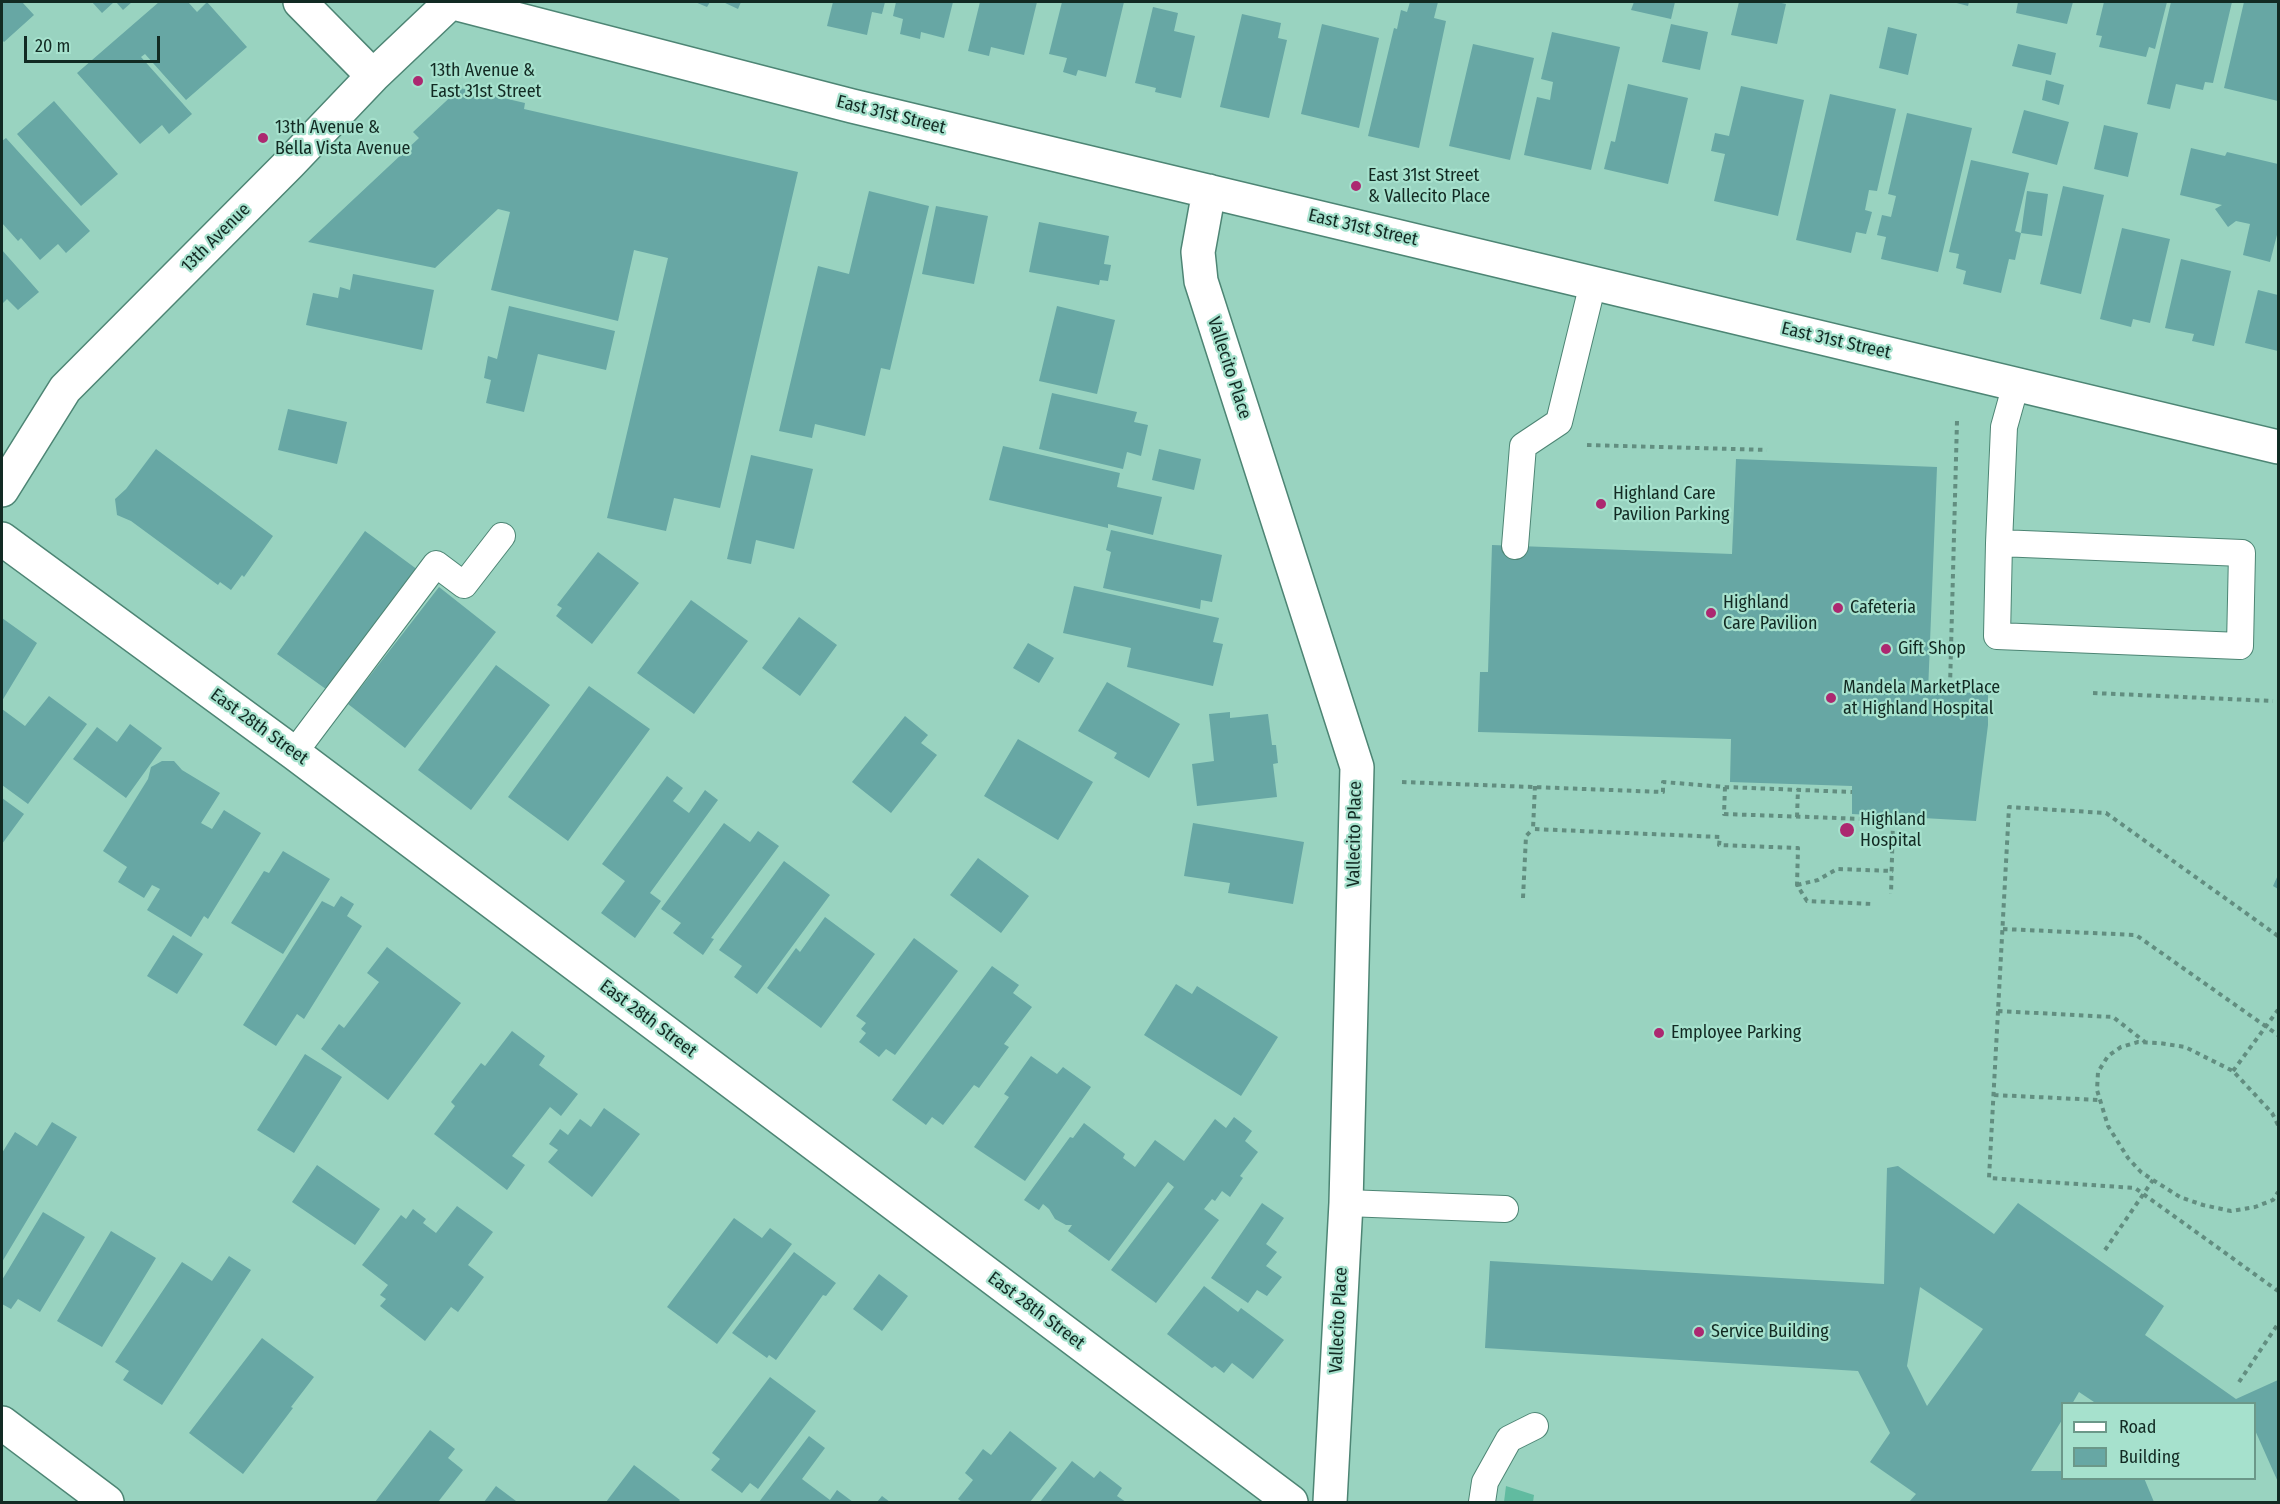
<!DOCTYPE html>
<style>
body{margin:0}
#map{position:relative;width:2280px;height:1504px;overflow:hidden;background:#99d3c0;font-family:"Fira Sans Condensed",sans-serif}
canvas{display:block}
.frame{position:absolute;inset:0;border:3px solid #122a23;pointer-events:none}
.legend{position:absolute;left:2061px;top:1402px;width:195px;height:78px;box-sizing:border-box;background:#a6e1cd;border:2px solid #6b9889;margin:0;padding:8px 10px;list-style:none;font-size:18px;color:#122a23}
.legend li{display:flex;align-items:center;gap:12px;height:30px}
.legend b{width:30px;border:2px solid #6b9889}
.scale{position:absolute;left:24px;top:36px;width:136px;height:27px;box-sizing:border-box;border:3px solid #122a23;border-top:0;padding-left:8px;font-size:18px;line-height:21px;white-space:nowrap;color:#122a23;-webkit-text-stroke:4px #a6e1cd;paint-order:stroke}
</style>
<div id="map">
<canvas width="2280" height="1504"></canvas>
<div class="frame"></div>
<ul class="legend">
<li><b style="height:8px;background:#fff"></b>Road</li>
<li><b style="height:16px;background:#67a7a4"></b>Building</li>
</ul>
<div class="scale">20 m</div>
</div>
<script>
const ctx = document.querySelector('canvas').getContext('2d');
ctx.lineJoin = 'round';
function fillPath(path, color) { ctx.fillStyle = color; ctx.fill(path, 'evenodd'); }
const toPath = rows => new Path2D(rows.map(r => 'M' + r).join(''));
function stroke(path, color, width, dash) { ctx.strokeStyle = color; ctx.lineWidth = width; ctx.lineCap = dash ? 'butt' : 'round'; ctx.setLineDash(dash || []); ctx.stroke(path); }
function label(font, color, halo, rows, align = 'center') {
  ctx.font = font + ' "Fira Sans Condensed",sans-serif'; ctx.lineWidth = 4.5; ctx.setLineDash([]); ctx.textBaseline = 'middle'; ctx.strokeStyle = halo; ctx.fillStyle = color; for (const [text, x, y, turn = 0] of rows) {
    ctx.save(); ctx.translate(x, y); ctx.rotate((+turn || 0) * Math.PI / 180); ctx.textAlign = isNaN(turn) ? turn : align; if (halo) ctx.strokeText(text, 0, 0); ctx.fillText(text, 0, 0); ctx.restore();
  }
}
const green = toPath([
 [1506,1486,1534,1495,1533,1502,1504,1502]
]);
const building = toPath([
 [2,2,22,2,34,15,4,42,2,40],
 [92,2,114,2,102,13],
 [116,2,132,2,123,10],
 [159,2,188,2,197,12,207,2,247,47,186,100,145,54,141,57,192,114,169,134,162,125,140,144,77,73],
 [695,2,710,2,707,7],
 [723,2,741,2,738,9],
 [833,2,885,2,882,14,872,12,867,35,827,26],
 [896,2,953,2,944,38,921,32,920,39,900,34,903,19,893,16],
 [980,2,1037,2,1024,55,991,47,989,56,968,51],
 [1062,2,1124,2,1106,77,1078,70,1076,76,1063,72,1067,58,1049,54],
 [1410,2,1438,2,1434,18,1446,21,1419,148,1368,136,1394,28,1397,29,1401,10,1407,12],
 [1634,2,1675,2,1671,19,1631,10],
 [1739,2,1777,2,1786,4,1777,44,1731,35],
 [1953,2,1969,2,1968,6],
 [2018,2,2073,2,2067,24,2016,13],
 [2104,2,2167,2,2155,49,2149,47,2146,57,2099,47,2102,36,2096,35],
 [2171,2,2232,2,2213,83,2205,82,2203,90,2176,84,2170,109,2147,104],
 [2244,2,2278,2,2278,101,2224,88],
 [1153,7,1178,13,1174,31,1195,36,1181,98,1155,92,1156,88,1135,83],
 [1242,14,1281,23,1278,38,1287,40,1269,118,1220,107],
 [1322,24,1379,38,1359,128,1301,114],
 [1671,24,1708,32,1700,70,1662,62],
 [1888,27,1917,34,1908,75,1879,68],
 [1552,32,1620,47,1591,170,1524,155,1537,97,1550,100,1553,82,1541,79],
 [1473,44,1534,58,1510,160,1449,146],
 [2018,44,2056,53,2051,75,2012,66],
 [2046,80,2064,85,2059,105,2042,100],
 [1628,84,1688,98,1668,184,1604,169,1611,141,1615,142],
 [1741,86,1804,100,1778,216,1714,201,1725,154,1711,151,1715,133,1729,136],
 [460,88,525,103,524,109,798,172,720,508,674,498,666,531,607,518,668,258,634,250,618,321,491,290,510,212,498,209,435,268,308,242,419,138,413,132],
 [1830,94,1896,109,1877,191,1869,190,1865,210,1872,212,1866,234,1856,232,1851,253,1796,240],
 [54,101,118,174,81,206,17,134],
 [2024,110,2069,122,2057,165,2012,153],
 [1907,113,1972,128,1938,272,1881,259,1886,237,1877,235,1882,215,1891,217,1896,196,1888,194],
 [2104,125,2138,133,2128,177,2094,169],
 [6,138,90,231,66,253,58,244,40,260,21,238,18,241,2,223,2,141],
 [2191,148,2225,156,2227,152,2278,164,2278,231,2270,262,2243,255,2250,224,2236,221,2228,227,2215,209,2222,205,2180,195],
 [1971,160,2029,173,2015,231,2021,233,2027,191,2048,194,2042,236,2021,233,2015,260,2009,259,2001,293,1963,284,1966,271,1956,268,1959,254,1949,252],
 [2063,186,2104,195,2081,294,2040,284],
 [869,191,929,206,890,370,881,368,865,436,815,424,812,438,779,431,818,266,849,274],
 [936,206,988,216,974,284,922,274],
 [1039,222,1109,236,1104,264,1111,265,1108,281,1100,280,1099,285,1029,272],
 [2122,228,2170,239,2150,323,2133,319,2131,327,2100,319],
 [2,250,39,292,18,310,7,299,2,304],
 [2181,259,2231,271,2214,346,2192,341,2194,334,2165,328],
 [353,274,434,290,422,350,306,325,313,293,338,298,340,287,350,290],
 [2258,290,2278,295,2278,351,2245,343],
 [509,306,615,331,606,370,538,354,524,412,486,403,491,380,484,378,488,356,497,359],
 [1057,306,1115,320,1097,394,1039,381],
 [1052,393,1137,412,1134,422,1148,425,1141,456,1127,452,1123,469,1039,449],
 [288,409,347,422,337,464,278,450],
 [1003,446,1120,473,1117,487,1162,497,1153,535,1108,524,1108,528,989,500],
 [156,449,273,536,244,577,242,575,231,590,220,582,218,585,131,521,117,515,115,499,126,489],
 [1159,449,1201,459,1194,490,1152,480],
 [751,455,813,469,794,549,756,540,751,564,727,559],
 [1736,459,1937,467,1928,692,1988,693,1988,725,1976,821,1852,814,1852,786,1730,782,1731,739,1478,732,1480,672,1488,672,1492,545,1732,554],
 [1111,530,1222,555,1212,602,1201,600,1200,609,1103,588,1111,552,1106,550],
 [365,531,418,570,330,692,277,654],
 [598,552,639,583,592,644,556,616,562,608,557,605],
 [1074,586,1219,618,1213,642,1223,644,1213,686,1127,667,1131,648,1063,633],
 [439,587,496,632,405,748,348,704],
 [691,600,748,641,694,714,637,673],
 [799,617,837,645,800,696,762,668],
 [2,618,37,643,2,701],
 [1028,643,1054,658,1039,683,1013,668],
 [496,665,550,705,471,810,418,770],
 [1107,682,1180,724,1149,778,1114,758,1117,753,1078,731],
 [589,686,650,729,568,841,508,797],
 [49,696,87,724,28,804,2,785,2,709,25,726],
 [1230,712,1230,718,1268,714,1272,745,1276,745,1278,763,1273,764,1277,797,1197,806,1192,764,1214,761,1209,714],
 [905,716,928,735,921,743,937,755,891,813,852,782],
 [130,724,162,748,126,798,73,759,97,727,117,742],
 [1018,739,1093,782,1058,840,984,796],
 [162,761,174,761,182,770,220,793,201,823,212,829,224,810,261,833,208,919,204,916,191,937,147,910,160,889,152,885,144,898,118,882,127,867,103,851,148,779,151,767],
 [667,776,683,788,673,801,689,813,705,790,718,800,650,893,661,901,635,938,601,913,625,881,602,864],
 [2,798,24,814,2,844],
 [724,823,750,842,758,831,779,846,711,938,714,939,703,955,673,933,681,923,661,909],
 [1193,823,1304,842,1293,904,1228,893,1230,883,1184,876],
 [283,851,330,879,283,954,231,923,264,871,269,873],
 [978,858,1029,896,1001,933,950,895],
 [784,861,830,895,757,994,734,977,742,966,719,950],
 [2278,875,2278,889,2273,886],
 [341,896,354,904,347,916,362,926,304,1019,297,1014,276,1046,243,1025,322,901,334,907],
 [825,917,875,954,821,1028,767,988,796,948,800,952],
 [173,935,203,954,177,994,147,976],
 [914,938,958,971,895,1055,886,1049,879,1057,859,1042,866,1033,861,1029,866,1023,856,1016],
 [387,947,461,1003,388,1100,321,1049,339,1024,344,1028,379,982,367,973],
 [992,966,1019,985,1013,993,1032,1007,1004,1044,1009,1047,979,1088,974,1085,943,1125,932,1117,926,1125,892,1100],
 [1176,984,1192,994,1197,986,1278,1037,1241,1096,1144,1035],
 [512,1031,545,1056,539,1065,578,1094,561,1116,550,1107,512,1156,525,1165,507,1190,434,1134,455,1106,451,1102,481,1063,485,1066],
 [305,1054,342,1077,294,1153,257,1130],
 [1031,1056,1057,1074,1063,1067,1091,1087,1025,1181,974,1147,1009,1097,1004,1094],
 [604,1108,640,1134,592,1197,548,1162,558,1150,549,1144,560,1129,568,1135,580,1119,591,1127],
 [1234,1117,1252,1131,1245,1141,1258,1152,1240,1176,1243,1178,1230,1197,1222,1191,1215,1201,1212,1199,1204,1209,1219,1220,1156,1303,1111,1270,1174,1187,1168,1182,1109,1261,1068,1231,1072,1225,1066,1225,1055,1219,1049,1209,1043,1204,1039,1210,1024,1200,1070,1137,1073,1138,1084,1123,1125,1154,1123,1158,1135,1167,1155,1140,1184,1161,1215,1119,1226,1128],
 [52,1122,77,1137,2,1262,2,1153,15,1132,37,1146],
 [317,1165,380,1209,355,1245,292,1202],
 [1898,1166,1994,1234,2018,1203,2164,1306,2145,1335,2236,1399,2278,1380,2278,1482,2254,1428,2254,1404,2097,1404,2079,1392,2072,1404,2062,1404,2062,1420,2031,1471,2062,1471,2062,1478,2144,1478,2154,1502,1909,1502,1916,1494,1870,1462,1890,1433,1858,1371,1485,1348,1490,1261,1884,1284,1887,1168],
 [1920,1287,1983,1329,1927,1406,1907,1366],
 [1262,1203,1284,1218,1266,1244,1277,1252,1266,1266,1282,1277,1267,1296,1257,1290,1248,1303,1211,1278],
 [457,1206,493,1232,468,1265,484,1277,458,1312,451,1307,425,1341,380,1306,386,1299,380,1295,388,1285,362,1265,401,1215,406,1219,413,1209,426,1219,423,1223,436,1233],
 [43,1212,85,1237,40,1312,18,1299,11,1309,2,1304,2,1280],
 [734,1218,762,1238,770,1228,792,1244,717,1344,667,1307],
 [111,1231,156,1258,102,1347,57,1321],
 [794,1252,836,1283,826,1296,823,1295,776,1360,769,1355,767,1358,732,1333],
 [229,1256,251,1270,162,1405,123,1380,129,1371,115,1362,182,1262,212,1281],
 [879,1274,908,1296,882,1331,853,1309],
 [1204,1286,1238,1312,1241,1308,1284,1340,1253,1379,1232,1363,1224,1373,1215,1366,1212,1368,1167,1334],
 [262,1338,314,1377,291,1407,293,1408,243,1474,189,1433],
 [770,1377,816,1411,758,1489,750,1483,742,1493,711,1470,720,1459,712,1453],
 [430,1430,455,1449,448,1458,463,1470,438,1502,375,1502],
 [1010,1431,1057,1468,1030,1502,962,1502,958,1499,973,1480,965,1473,983,1449,991,1455],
 [809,1436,825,1448,802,1479,830,1500,837,1490,853,1502,759,1502],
 [1072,1461,1094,1478,1100,1471,1122,1488,1117,1496,1126,1502,1040,1502],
 [634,1465,680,1500,678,1502,606,1502],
 [496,1486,516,1501,515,1502,484,1502],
 [882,1496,890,1502,877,1502]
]);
const path = toPath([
 [1957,421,1950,687,1972,689],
 [1587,445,1767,450],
 [2093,693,2273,701],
 [1402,782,1663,792,1663,782,1725,787,1852,792],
 [1535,786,1533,829,1720,837,1719,845,1798,848,1797,885,1807,901,1873,904],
 [1725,787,1724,814,1893,820,1891,894],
 [1797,817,1798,789],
 [1797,885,1818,880,1837,869,1893,871],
 [1523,898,1526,836,1533,829],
 [2003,929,2136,935,2278,1035],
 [2278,936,2106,813,2009,807,1989,1178,2135,1188,2278,1291],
 [1998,1011,2113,1017,2145,1042],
 [2233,1071,2278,1010],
 [1994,1095,2099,1100],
 [2278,1125,2272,1113,2233,1071,2185,1047,2159,1043,2138,1042,2121,1047,2108,1056,2098,1072,2097,1090,2108,1126,2128,1158,2141,1172,2153,1180,2180,1197,2203,1205,2231,1211,2255,1207,2273,1200,2278,1192],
 [2105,1250,2153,1180],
 [2239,1382,2278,1324]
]);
const lane = toPath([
 [1999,543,2242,553,2240,646,1997,636,1999,543],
 [1999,543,2004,427,2016,384],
 [1515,546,1523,446,1559,422,1593,283],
 [294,753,436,564,464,585,502,536],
 [1346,1203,1505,1209],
 [1482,1502,1485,1482,1509,1439,1535,1426]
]);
const street = toPath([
 [300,2,373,76],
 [450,2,852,106,2278,447],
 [1209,191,1198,252,1201,281,1357,767,1346,1203,1330,1502],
 [2,490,65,389,290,163,373,76,451,2],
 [2,539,294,753,1291,1502],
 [2,1423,107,1502]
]);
const markers = [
 [418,81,6,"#ac2870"],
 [263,138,6,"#ac2870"],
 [1356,186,6,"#ac2870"],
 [1601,504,6,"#ac2870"],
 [1838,608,6,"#ac2870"],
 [1711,613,6,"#ac2870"],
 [1886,649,6,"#ac2870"],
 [1831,698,6,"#ac2870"],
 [1847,830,8,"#ac2870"],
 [1659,1033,6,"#ac2870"],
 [1699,1332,6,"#ac2870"]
];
const poiNames = [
 ["13th Avenue &",430,71],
 ["East 31st Street",430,92],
 ["13th Avenue &",275,128],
 ["Bella Vista Avenue",275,149],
 ["East 31st Street",1368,176],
 ["& Vallecito Place",1368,197],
 ["Highland Care",1613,494],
 ["Pavilion Parking",1613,515],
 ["Highland",1723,603],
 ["Care Pavilion",1723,624],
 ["Cafeteria",1850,608],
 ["Gift Shop",1898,649],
 ["Mandela MarketPlace",1843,688],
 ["at Highland Hospital",1843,709],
 ["Highland",1860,820],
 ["Hospital",1860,841],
 ["Employee Parking",1671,1033],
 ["Service Building",1711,1332]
];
const streetNames = [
 ["East 31st Street",891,115,14],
 ["East 31st Street",1363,228,13],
 ["13th Avenue",216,238,-45],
 ["East 31st Street",1836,341,13],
 ["Vallecito Place",1229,368,72],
 ["East 28th Street",259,727,36],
 ["Vallecito Place",1355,834,-89],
 ["East 28th Street",648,1019,37],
 ["East 28th Street",1036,1311,37],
 ["Vallecito Place",1339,1320,-87]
];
fillPath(green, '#61bba0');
fillPath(building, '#67a7a4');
stroke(lane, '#4d8574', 28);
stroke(street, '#4d8574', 36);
stroke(path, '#628e80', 4, [4.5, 4.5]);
stroke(lane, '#fff', 26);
stroke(street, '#fff', 33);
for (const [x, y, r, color] of markers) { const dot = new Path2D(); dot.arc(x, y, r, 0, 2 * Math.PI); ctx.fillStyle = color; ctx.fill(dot); stroke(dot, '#a6e1cd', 2); }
label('18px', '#122a23', '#a6e1cd', poiNames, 'left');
label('18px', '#122a23', '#a6e1cd', streetNames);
</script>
